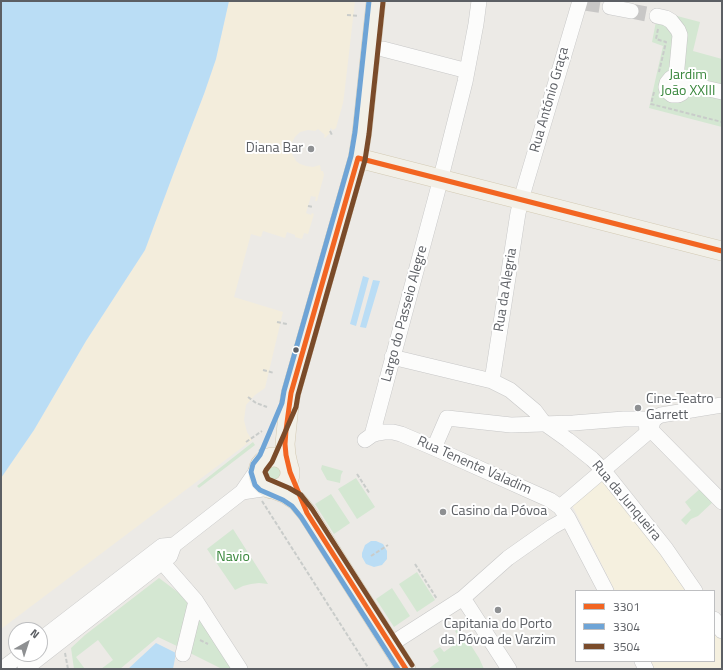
<!DOCTYPE html>
<meta charset="utf-8">
<style>
body{margin:0}
#map{position:relative;width:723px;height:670px;overflow:hidden;background:#eceae6;font-family:"Titillium Web",sans-serif}
canvas{display:block}
.frame{position:absolute;inset:0;border:2px solid #5c5f64;pointer-events:none}
.legend{position:absolute;left:575px;top:590px;width:140px;height:72px;box-sizing:border-box;background:#fff;border:1px solid #bebfc1;margin:0;padding:5px 7px;list-style:none;font-size:12px;color:#5c5f64}
.legend li{display:flex;align-items:center;gap:8px;height:20px}
.legend b{width:20px;border:1px solid #bebfc1}
.north{position:absolute;left:8px;top:622px;width:40px;height:40px;box-sizing:border-box;background:#fff;border:1px solid #bebfc1;border-radius:50%;rotate:39deg;font-size:11px;font-weight:700;line-height:16px;text-align:center;color:#5c5f64}
.north::after{content:'';display:block;margin:auto;width:14px;height:18px;background:#8e9092;clip-path:polygon(50% 0,100% 100%,50% 72%,0 100%)}
</style>
<div id="map">
<canvas width="723" height="670"></canvas>
<div class="frame"></div>
<ul class="legend">
<li><b style="height:5px;background:#f26522"></b>3301</li>
<li><b style="height:5px;background:#6ea4d6"></b>3304</li>
<li><b style="height:5px;background:#7a4b2a"></b>3504</li>
</ul>
<div class="north">N</div>
</div>
<script>
const ctx = document.querySelector('canvas').getContext('2d');
ctx.lineJoin = 'round';
function fillPath(path, color) { ctx.fillStyle = color; ctx.fill(path, 'evenodd'); }
const toPath = rows => new Path2D(rows.map(r => 'M' + r).join(''));
function stroke(path, color, width, dash) { ctx.strokeStyle = color; ctx.lineWidth = width; ctx.lineCap = dash ? 'butt' : 'round'; ctx.setLineDash(dash || []); ctx.stroke(path); }
function label(font, color, halo, rows, align = 'center') {
  ctx.font = font + ' "Titillium Web",sans-serif'; ctx.lineWidth = 4; ctx.setLineDash([]); ctx.textBaseline = 'middle'; ctx.strokeStyle = halo; ctx.fillStyle = color; for (const [text, x, y, turn = 0] of rows) {
    ctx.save(); ctx.translate(x, y); ctx.rotate((+turn || 0) * Math.PI / 180); ctx.textAlign = isNaN(turn) ? turn : align; if (halo) ctx.strokeText(text, 0, 0); ctx.fillText(text, 0, 0); ctx.restore();
  }
}
const commercial = toPath([
 [604,476,690,591,615,591,572,505],
 [714,627,722,639,722,669,654,669,650,661,714,661]
]);
const green = toPath([
 [658,11,700,22,693,51,722,59,722,127,649,108,663,46,652,42],
 [253,442,255,445,199,488,197,486],
 '266 473a9 9 0 1 1 18 0a9 9 0 1 1-18 0Z',
 [322,465,343,471,341,475,340,483,327,480,321,469],
 [356,478,375,507,357,519,338,489],
 [701,488,714,501,698,516,691,519,686,525,681,520,691,510,685,502],
 [331,494,350,523,334,534,315,504],
 [233,529,268,584,259,583,251,584,243,586,235,590,207,549],
 [417,572,435,600,417,612,399,584],
 [159,578,191,602,179,647,158,637,120,669,101,669,113,660,98,640,76,657,85,669,74,669,71,648,85,635],
 [392,588,410,616,394,627,376,599],
 [198,612,235,669,222,669,190,653],
 [460,628,479,658,484,669,428,669,439,661,433,651,440,647,444,652,461,640,455,631]
]);
const sand = toPath([
 [229,1,355,1,344,96,343,103,336,128,333,130,331,128,330,129,330,131,329,132,330,133,325,138,324,137,325,135,318,129,315,131,308,130,300,132,295,137,292,142,291,147,292,154,296,161,300,164,306,166,313,167,320,165,321,171,323,171,324,175,317,201,315,201,316,197,311,196,306,213,311,215,312,213,314,214,308,234,304,233,302,239,295,237,295,235,287,232,285,238,263,231,261,237,251,234,234,297,283,312,265,388,255,395,246,405,244,420,247,432,252,440,1,629,1,478,34,430,86,341,145,250,174,172,204,94,216,59]
]);
const water = toPath([
 [1,1,229,1,216,59,204,94,174,172,145,250,86,341,34,430,1,478],
 [363,276,369,278,356,326,350,324],
 [373,280,380,281,366,328,360,327],
 [371,541,376,541,383,544,387,551,387,559,382,565,374,567,366,564,362,557,362,553,365,545],
 [156,643,176,653,173,669,128,669]
]);
const minorTunnel = toPath([
 [585,3,610,7],
 [631,11,657,16]
]);
const path = toPath([
 [347,15,359,16],
 [658,29,656,39,666,42,659,72],
 [654,92,651,104,722,122],
 [330,131,332,135],
 [308,206,313,207],
 [277,322,287,324],
 [263,370,274,373],
 [248,397,256,403,267,407],
 [246,442,262,431],
 [259,451,262,448,271,433],
 [357,474,370,494],
 [262,501,369,669],
 [371,556,388,545],
 [415,564,437,599],
 [200,640,208,644],
 [65,653,68,669]
]);
const minor = toPath([
 [610,7,631,11],
 [657,16,666,18,671,21,678,30,680,35,676,78],
 [383,49,460,69],
 [683,83,684,89,682,93,678,95,672,95,667,91,666,87,667,83,671,78,676,78,680,79,683,83,722,92],
 [392,357,492,381,510,390,535,411,544,423,568,440,592,459,603,470,666,549,695,591],
 [492,381,518,213,525,186,580,1],
 [653,421,651,429,654,433,722,502],
 [653,421,657,417,661,415,722,405],
 [372,435,437,193,465,82,476,24,479,1],
 [365,440,372,435,378,433,384,432,393,432,401,434,434,448,550,500,560,507,568,518,606,591],
 [434,448,447,418,511,425,573,423,624,419,646,419,653,421],
 [242,492,269,488],
 [560,507,647,433,646,419],
 [162,562,196,601,240,669],
 [463,598,509,669],
 [714,619,722,631],
 [399,639,463,598,508,558,552,527,568,518],
 [40,640,162,546,174,545,242,492,262,463],
 [183,654,196,601],
 [642,661,646,669],
 [2,669,22,654],
 [25,669,170,556,174,545]
]);
const major = toPath([
 [358,158,722,251],
 '258 473a16 16 0 1 1 32 0a16 16 0 1 1-32 0Z',
 [288,464,286,455,285,444,289,405,291,393,358,158,362,133,376,1],
 [273,489,286,494,297,501,307,513,406,669]
]);
const bus1 = toPath([
 [406,669,307,513,290,472,286,455,285,444,286,430,291,393,358,158,722,251]
]);
const bus2 = toPath([
 [369,1,355,132,351,156,284,391,282,403,260,455,253,464,251,472,255,485,260,490,283,500,292,506,301,517,398,669]
]);
const bus3 = toPath([
 [383,2,369,134,365,160,298,395,296,407,272,462,266,470,265,472,268,479,289,488,301,495,312,509,412,665]
]);
const markers = [
 [311,149,4,"#8e9092"],
 [296,350,3.5,"#5c5f64"],
 [638,408,4,"#8e9092"],
 [443,512,4,"#8e9092"],
 [498,610,4,"#8e9092"]
];
const parkNames = [
 ["Jardim",688,76],
 ["João XXIII",688,92],
 ["Navio",233,558]
];
const streetNames = [
 ["Rua António Graça",550,100,-74],
 ["Rua da Alegria",506,290,-81],
 ["Largo do Passeio Alegre",405,314,-75],
 ["Rua Tenente Valadim",474,466,24],
 ["Rua da Junqueira",626,501,50]
];
const poiNames = [
 ["Diana Bar",303,149,"right"],
 ["Cine-Teatro",646,400],
 ["Garrett",646,416],
 ["Casino da Póvoa",451,512],
 ["Capitania do Porto",498,625,"center"],
 ["da Póvoa de Varzim",498,641,"center"]
];
fillPath(commercial, '#f5f0df');
fillPath(green, '#d4e7d2');
fillPath(sand, '#f3eddc');
fillPath(water, '#baddf5');
stroke(minorTunnel, '#c8c7c6', 15, [15, 8]);
stroke(minor, '#c7c7c7', 16);
stroke(major, '#d3cab4', 20);
stroke(path, '#c9ccca', 2, [4, 2]);
stroke(minor, '#fcfcfb', 15);
stroke(major, '#f2f0e8', 19);
stroke(bus1, '#f26522', 5);
stroke(bus2, '#6ea4d6', 5);
stroke(bus3, '#7a4b2a', 5);
for (const [x, y, r, color] of markers) { const dot = new Path2D(); dot.arc(x, y, r, 0, 2 * Math.PI); ctx.fillStyle = color; ctx.fill(dot); stroke(dot, '#fff', 1.5); }
label('14px', '#38863b', '#fff', parkNames);
label('14px', '#5c5f64', '#fff', streetNames);
label('14px', '#5c5f64', '#fff', poiNames, 'left');
</script>
